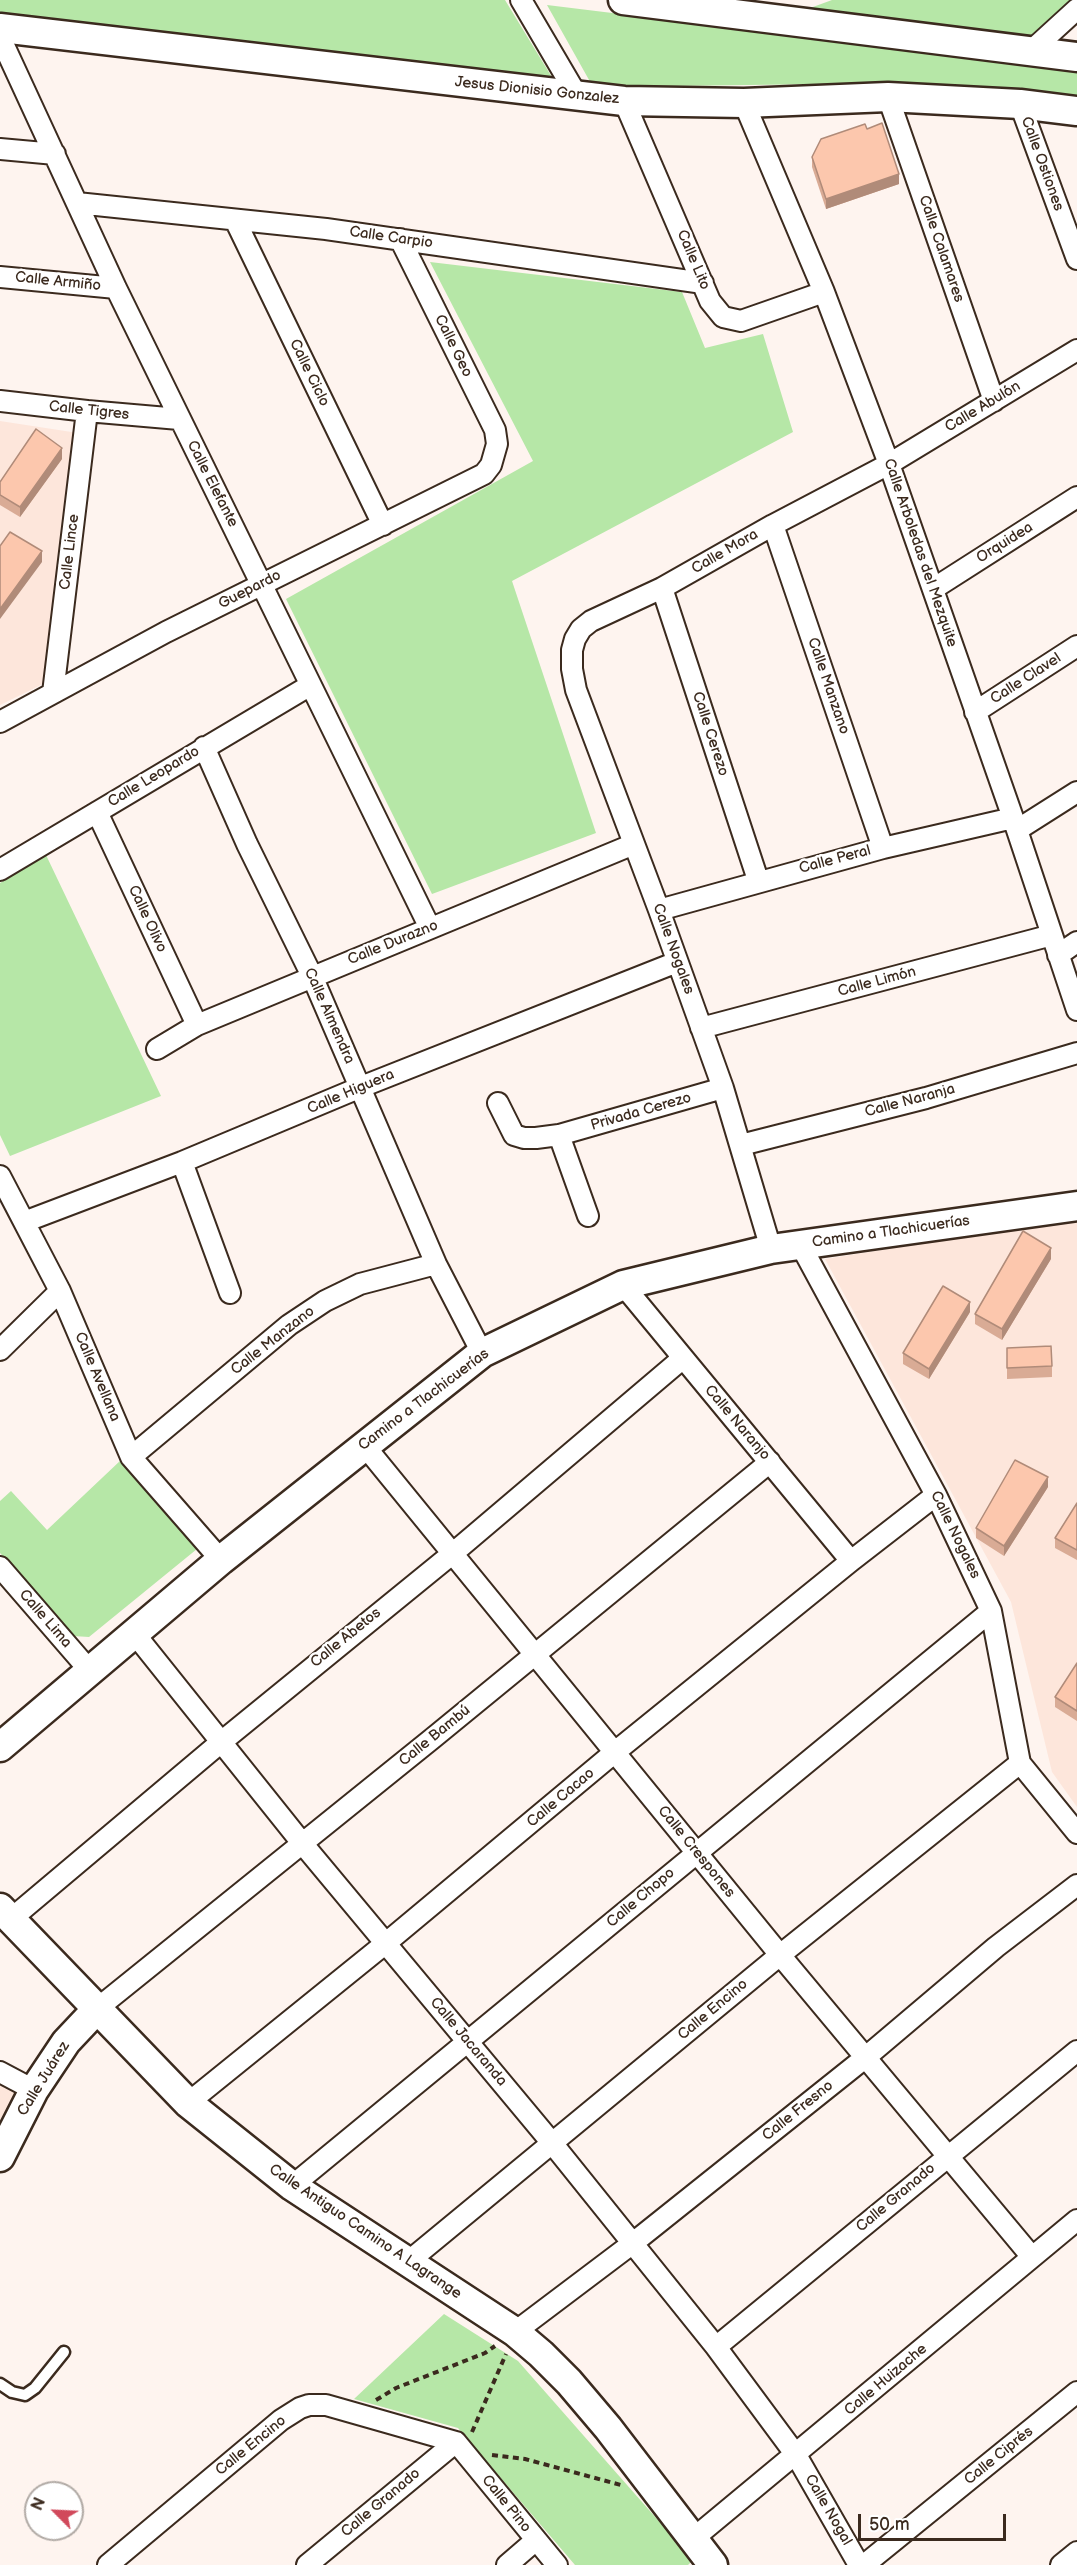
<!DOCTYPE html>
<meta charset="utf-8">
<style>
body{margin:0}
#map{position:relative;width:1077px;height:2565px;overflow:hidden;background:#fef4ef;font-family:"Balsamiq Sans",sans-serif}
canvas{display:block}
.north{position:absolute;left:24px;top:2481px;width:60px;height:60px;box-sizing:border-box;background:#fff;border:2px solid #b1aaa5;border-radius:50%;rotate:294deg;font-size:16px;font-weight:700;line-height:24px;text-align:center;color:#3b2a1e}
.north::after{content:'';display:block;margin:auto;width:21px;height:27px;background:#d1495b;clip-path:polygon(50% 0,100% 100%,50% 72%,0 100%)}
.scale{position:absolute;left:858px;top:2514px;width:148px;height:27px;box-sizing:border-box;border:3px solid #3b2a1e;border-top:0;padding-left:8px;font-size:18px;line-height:21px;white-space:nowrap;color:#3b2a1e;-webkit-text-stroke:4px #fff;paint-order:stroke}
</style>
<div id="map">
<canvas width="1077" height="2565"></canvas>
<div class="north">N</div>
<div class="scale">50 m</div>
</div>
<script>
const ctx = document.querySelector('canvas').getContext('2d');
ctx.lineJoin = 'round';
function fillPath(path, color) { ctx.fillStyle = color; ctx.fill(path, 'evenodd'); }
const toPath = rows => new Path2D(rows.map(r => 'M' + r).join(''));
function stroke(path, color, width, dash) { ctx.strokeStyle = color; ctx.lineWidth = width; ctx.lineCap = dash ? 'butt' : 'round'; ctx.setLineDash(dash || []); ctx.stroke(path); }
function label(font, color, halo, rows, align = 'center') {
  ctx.font = font + ' "Balsamiq Sans",sans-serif'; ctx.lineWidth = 5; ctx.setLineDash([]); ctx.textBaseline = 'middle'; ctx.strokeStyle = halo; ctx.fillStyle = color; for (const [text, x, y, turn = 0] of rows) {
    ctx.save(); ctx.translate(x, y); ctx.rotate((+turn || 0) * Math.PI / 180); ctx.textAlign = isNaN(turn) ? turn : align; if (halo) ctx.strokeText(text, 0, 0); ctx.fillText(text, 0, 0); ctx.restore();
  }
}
const built = toPath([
 [0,421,78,433,47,682,0,705],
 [1077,1219,1077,1807,1052,1772,1011,1602,825,1259],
 [0,2081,19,2092,0,2125]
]);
const green = toPath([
 [0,0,505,0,553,79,0,19],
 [832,0,1077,0,1038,40,802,11],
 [547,5,1077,70,1077,103,904,83,593,87],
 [430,262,682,292,705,348,763,334,793,432,512,581,596,833,432,894,286,599,533,461],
 [46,855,161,1096,10,1156,0,1135,0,883],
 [121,1460,197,1549,89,1637,73,1636,0,1553,0,1501,11,1491,47,1530],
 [444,2314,518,2361,693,2560,688,2565,575,2565,458,2428,354,2399]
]);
const path = toPath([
 [376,2400,396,2388,485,2353,495,2346],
 [472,2432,506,2354],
 [492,2455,525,2459,621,2485]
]);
const lane = toPath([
 [0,2384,12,2392,25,2395,35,2388,64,2352]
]);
const street = toPath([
 [521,0,578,97],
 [0,37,116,288,430,928],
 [1031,51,1077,9],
 [888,97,994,401],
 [624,101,710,301,723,317,741,321,824,292],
 [744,103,824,292,889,464,1013,818,1077,1010],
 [1020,104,1077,259],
 [0,149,55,154],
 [77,203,326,229,703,283],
 [235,220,383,525],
 [0,277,116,288],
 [0,401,87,411,179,419],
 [773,525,883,848],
 [662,588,758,880],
 [933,589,1077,497],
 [53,693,87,411],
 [975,712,1077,646],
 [0,722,166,632,484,474,491,465,497,444,495,430,400,239],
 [204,747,247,844,312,976,436,1264,482,1353],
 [97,812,197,1025],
 [1017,830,1077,792],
 [0,870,309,686],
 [659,910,883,848,1013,818],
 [1058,955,1077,942],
 [701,1028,1052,935],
 [157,1049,197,1025,634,844],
 [498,1103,514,1135,524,1138,536,1138,559,1135,723,1088],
 [559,1135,588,1216],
 [741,1145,926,1098,1077,1053],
 [182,1162,230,1293],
 [0,1176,60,1291,131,1457,221,1560],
 [24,1222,182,1162,361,1087,677,962],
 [800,1244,936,1495,991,1611,1020,1763,1077,1833],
 [771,1249,723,1088,659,910,576,690,572,669,572,650,575,639,581,629,591,621,662,588,773,525,889,464,1077,350],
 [623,1285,851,1561],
 [0,1350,60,1291],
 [364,1445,780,1955,1032,2257],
 [131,1457,289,1325,325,1301,360,1284,436,1264],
 [0,1567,90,1671],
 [134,1633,302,1843,552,2143,716,2347,796,2455,859,2565],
 [11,1919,220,1743,452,1554,683,1358],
 [98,2008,433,1738,770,1462],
 [0,2072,34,2090],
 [188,2103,386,1943,615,1752,851,1561,936,1495],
 [292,2186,991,1611],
 [409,2261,780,1955,1020,1763],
 [515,2332,633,2243,866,2057,996,1947,1077,1885],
 [716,2347,1077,2051],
 [456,2442,557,2565],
 [694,2538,1077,2220],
 [108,2565,281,2420,300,2408,309,2405,326,2405,456,2442],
 [307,2565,456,2442],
 [507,2565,536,2540],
 [864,2565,1077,2392],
 [1061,2565,1077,2552]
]);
const secondary = toPath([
 [623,0,1077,57],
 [0,28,624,101,744,103,888,97,1020,104,1077,111],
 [0,1747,221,1560,482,1353,623,1285,771,1249,1077,1206],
 [0,1908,188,2103,292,2186,515,2332,541,2354,569,2382,608,2428,713,2565],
 [0,2157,34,2090,66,2042,98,2008]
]);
const wall = toPath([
 [867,129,899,184,826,209,812,167,812,157],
 [62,459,20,517,0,505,0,482],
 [1051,1259,1002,1340,975,1324,975,1314],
 [970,1312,929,1379,903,1364,903,1353],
 [1052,1366,1052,1377,1007,1379,1007,1368],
 [1048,1487,1004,1556,976,1538,976,1528],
 [1077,1503,1077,1560,1055,1548,1055,1538],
 [1077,1663,1077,1721,1055,1707,1055,1697]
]);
const shadedWall = toPath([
 [899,174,899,184,826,209,826,199],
 [62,448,62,459,20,517,20,507],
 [42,551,42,562,0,619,0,609],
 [1051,1248,1051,1259,1002,1340,1002,1329],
 [970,1302,970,1312,929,1379,929,1369],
 [1048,1477,1048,1487,1004,1556,1004,1546]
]);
const building = toPath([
 [882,123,899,174,826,199,812,157,821,139,865,124,867,129,882,123],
 [36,429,62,448,20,507,0,495,0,482,36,429],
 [10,532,42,551,0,609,0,546,10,532],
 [1023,1231,1051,1248,1002,1329,975,1314,1023,1231],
 [943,1286,970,1302,929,1369,903,1353,943,1286],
 [1051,1346,1052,1366,1007,1368,1007,1348,1051,1346],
 [1015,1460,1048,1477,1004,1546,976,1528,1015,1460],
 [1077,1503,1077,1550,1055,1538,1077,1503],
 [1077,1663,1077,1711,1055,1697,1077,1663]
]);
const streetNames = [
 ["Jesus Dionisio Gonzalez",537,91,6],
 ["Calle Ostiones",1042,164,70],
 ["Calle Carpio",391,238,8],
 ["Calle Calamares",941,249,71],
 ["Calle Lito",693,260,67],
 ["Calle Armiño",58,282,6],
 ["Calle Geo",453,346,64],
 ["Calle Ciclo",309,373,64],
 ["Calle Abulón",983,407,-31],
 ["Calle Tigres",89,411,6],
 ["Calle Elefante",212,484,63],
 ["Orquidea",1005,543,-32],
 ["Calle Lince",70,552,-83],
 ["Calle Mora",725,552,-30],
 ["Calle Arboledas del Mezquite",920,553,71],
 ["Guepardo",250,590,-27],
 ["Calle Clavel",1026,679,-33],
 ["Calle Manzano",828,686,71],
 ["Calle Cerezo",710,734,72],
 ["Calle Leopardo",154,777,-31],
 ["Calle Peral",835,860,-15],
 ["Calle Olivo",147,919,65],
 ["Calle Durazno",393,943,-22],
 ["Calle Nogales",673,949,70],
 ["Calle Limón",877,982,-15],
 ["Calle Almendra",329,1016,66],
 ["Calle Higuera",351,1092,-23],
 ["Calle Naranja",910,1101,-15],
 ["Privada Cerezo",641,1112,-16],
 ["Camino a Tlachicuerías",891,1232,-8],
 ["Calle Manzano",273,1341,-38],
 ["Calle Avellana",97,1377,67],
 ["Camino a Tlachicuerías",424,1400,-37],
 ["Calle Naranjo",737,1423,50],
 ["Calle Nogales",955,1535,64],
 ["Calle Lima",45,1619,49],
 ["Calle Abetos",346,1638,-39],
 ["Calle Bambú",435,1736,-39],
 ["Calle Cacao",561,1798,-40],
 ["Calle Crespones",696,1852,51],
 ["Calle Chopo",641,1898,-40],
 ["Calle Encino",713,2010,-40],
 ["Calle Jacaranda",468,2042,50],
 ["Calle Juárez",44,2079,-58],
 ["Calle Fresno",798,2111,-39],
 ["Calle Granado",896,2198,-40],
 ["Calle Antiguo Camino A Lagrange",365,2232,34],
 ["Calle Huizache",886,2380,-40],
 ["Calle Encino",251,2446,-39],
 ["Calle Ciprés",999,2456,-39],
 ["Calle Granado",381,2503,-40],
 ["Calle Pino",506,2504,51],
 ["Calle Nogal",828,2510,60]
];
fillPath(built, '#fde6db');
fillPath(green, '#b6e7a7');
stroke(lane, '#3b2a1e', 15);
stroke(street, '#3b2a1e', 24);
stroke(secondary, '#3b2a1e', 33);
stroke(path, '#3b2a1e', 4, [6, 4.5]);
stroke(lane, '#fff', 10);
stroke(street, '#fff', 20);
stroke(secondary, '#fff', 28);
fillPath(wall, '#d9ab95');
fillPath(shadedWall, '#b08b79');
fillPath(building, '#fcc7ad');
stroke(building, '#b08b79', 1.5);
label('15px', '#3b2a1e', '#fff', streetNames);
</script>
